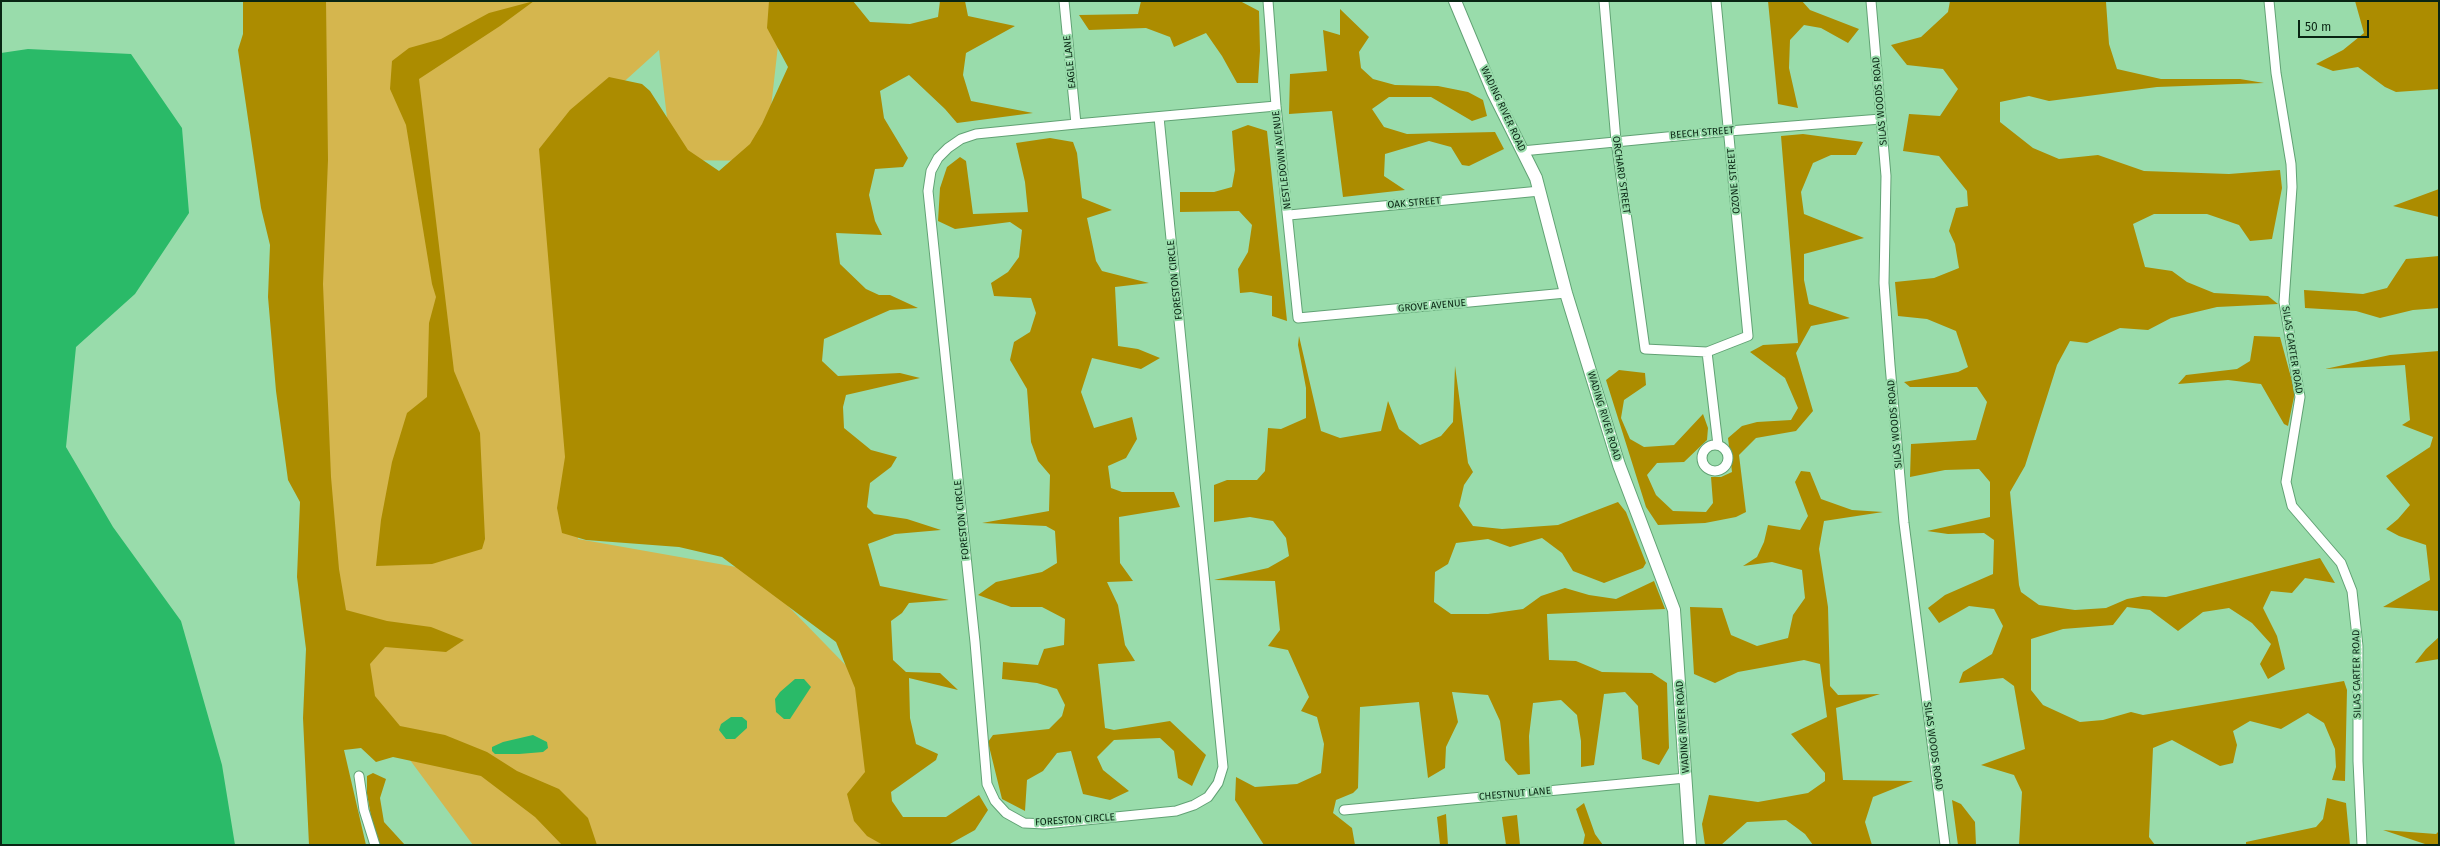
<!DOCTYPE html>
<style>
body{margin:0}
#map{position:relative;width:2440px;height:846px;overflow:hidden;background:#99dcab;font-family:"Fira Sans",sans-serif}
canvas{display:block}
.frame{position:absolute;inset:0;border:2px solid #092513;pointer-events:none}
.scale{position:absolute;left:2298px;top:20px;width:71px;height:18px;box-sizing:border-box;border:2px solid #092513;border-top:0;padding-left:5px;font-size:12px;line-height:14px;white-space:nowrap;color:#092513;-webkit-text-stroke:3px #99dcab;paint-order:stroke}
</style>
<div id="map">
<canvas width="2440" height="846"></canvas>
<div class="frame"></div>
<div class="scale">50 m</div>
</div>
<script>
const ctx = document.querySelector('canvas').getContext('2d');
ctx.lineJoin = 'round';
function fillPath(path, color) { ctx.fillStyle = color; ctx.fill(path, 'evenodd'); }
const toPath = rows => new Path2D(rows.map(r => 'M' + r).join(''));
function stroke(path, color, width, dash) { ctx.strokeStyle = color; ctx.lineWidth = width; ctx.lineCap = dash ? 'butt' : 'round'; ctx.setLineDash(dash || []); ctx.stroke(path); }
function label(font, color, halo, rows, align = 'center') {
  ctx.font = font + ' "Fira Sans",sans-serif'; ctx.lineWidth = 4; ctx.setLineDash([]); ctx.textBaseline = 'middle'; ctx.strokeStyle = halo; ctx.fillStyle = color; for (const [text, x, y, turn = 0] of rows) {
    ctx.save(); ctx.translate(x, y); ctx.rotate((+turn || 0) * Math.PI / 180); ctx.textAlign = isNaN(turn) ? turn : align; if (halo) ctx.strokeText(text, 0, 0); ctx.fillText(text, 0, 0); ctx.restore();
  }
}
const green = toPath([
 [297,1,783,1,765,161,672,160,659,50,554,145,578,539,753,570,864,684,884,845,473,845,344,671]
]);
const forest = toPath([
 [243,1,326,1,328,160,323,284,331,477,339,569,346,610,387,621,431,627,464,640,446,652,385,647,370,664,375,696,400,726,445,735,487,752,517,771,559,789,588,818,597,845,562,845,535,817,481,776,393,757,376,762,361,748,344,750,366,845,309,845,303,718,306,649,297,577,300,502,288,480,276,391,268,297,270,245,261,208,238,50,243,34],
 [534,1,500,26,419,79,454,371,480,433,485,539,482,549,432,564,376,566,381,520,392,462,407,413,427,397,429,323,436,297,432,284,406,125,390,89,392,61,409,48,441,39,489,13],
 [769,1,853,1,870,22,910,24,938,17,940,1,965,1,968,16,1015,26,966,53,963,75,971,101,1033,113,957,123,945,109,909,75,880,91,884,118,908,158,903,167,875,169,869,195,875,221,882,235,836,233,840,264,866,289,879,295,890,295,918,308,890,310,824,339,822,361,838,376,900,373,920,378,846,395,843,407,844,428,871,450,897,457,891,467,870,483,867,507,874,514,907,519,941,530,895,534,868,544,880,586,949,600,909,603,902,613,891,621,893,660,906,672,940,673,958,690,909,678,910,718,916,744,938,754,936,760,891,792,892,801,903,817,946,817,979,795,988,810,975,830,948,845,883,845,867,836,854,821,847,794,865,772,855,688,836,642,722,557,679,547,586,540,562,533,557,508,565,457,539,149,570,110,609,77,642,84,650,91,688,150,719,171,750,144,762,124,788,67,767,28],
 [1141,1,1240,1,1259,11,1260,51,1258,83,1237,83,1222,56,1206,33,1174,47,1170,37,1146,28,1089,30,1079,15,1138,14],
 [1768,1,1802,1,1810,10,1859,29,1848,43,1821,28,1804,25,1790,40,1789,68,1798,108,1778,104],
 [1950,1,2104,1,2106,2,2109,44,2117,69,2161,79,2240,79,2264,83,2157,87,2049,101,2029,96,2000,102,2000,122,2033,148,2059,159,2098,155,2144,171,2229,174,2280,170,2282,188,2272,239,2250,241,2239,225,2207,214,2154,214,2133,224,2145,267,2172,271,2187,282,2214,293,2268,296,2278,304,2217,307,2171,318,2148,330,2120,328,2087,343,2070,341,2057,365,2025,466,2010,492,2019,585,2021,592,2039,605,2075,610,2106,608,2127,599,2143,596,2166,597,2320,558,2335,583,2305,578,2292,593,2271,591,2263,608,2277,636,2285,669,2268,679,2260,664,2271,644,2252,623,2229,608,2203,612,2178,631,2150,610,2127,607,2113,625,2063,629,2031,639,2031,690,2043,705,2080,722,2103,720,2131,712,2143,715,2344,681,2347,690,2345,781,2332,780,2336,767,2335,749,2324,723,2308,713,2281,729,2250,721,2233,731,2237,745,2233,763,2220,766,2172,740,2153,748,2149,837,2155,845,2019,845,2022,792,2014,775,1981,765,2025,749,2014,686,2003,678,1959,683,1963,672,1992,654,2003,626,1994,609,1969,606,1939,623,1928,608,1945,595,1993,574,1994,540,1984,533,1948,534,1927,531,1990,517,1990,482,1979,469,1945,470,1910,477,1911,444,1976,440,1987,402,1977,387,1910,387,1904,382,1958,372,1968,367,1956,331,1927,319,1898,316,1895,282,1934,278,1959,268,1955,244,1949,231,1956,208,1968,206,1967,191,1939,156,1903,151,1909,114,1940,116,1958,89,1943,69,1907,65,1891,45,1921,37,1948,12],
 [2355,1,2439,1,2439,89,2396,92,2385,87,2358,67,2333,71,2316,64,2343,50,2364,33],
 [1340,9,1369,37,1359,52,1361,68,1373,79,1395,85,1438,86,1468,92,1483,100,1487,116,1472,121,1431,97,1389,97,1372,109,1384,127,1407,134,1495,132,1504,149,1469,166,1462,165,1451,147,1429,141,1385,154,1384,176,1405,190,1343,197,1332,111,1289,114,1290,74,1327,71,1323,30,1340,35],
 [1248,125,1267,131,1287,321,1272,316,1272,296,1251,292,1240,293,1238,269,1248,252,1252,225,1239,211,1180,212,1180,192,1214,192,1232,187,1235,170,1232,131],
 [1803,134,1863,142,1856,155,1831,155,1813,163,1801,192,1804,214,1864,238,1804,254,1804,280,1809,304,1850,318,1811,326,1796,353,1813,411,1796,431,1756,438,1739,455,1746,512,1736,517,1705,523,1658,525,1646,507,1606,380,1619,370,1645,373,1646,385,1624,400,1621,418,1630,439,1644,447,1674,445,1703,414,1708,428,1707,440,1684,462,1657,463,1647,475,1656,495,1673,511,1706,512,1713,503,1711,477,1721,477,1732,472,1728,438,1742,426,1757,422,1791,420,1798,408,1785,378,1750,352,1763,345,1798,343,1781,136],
 [1050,138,1073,142,1077,153,1082,198,1112,210,1087,218,1096,261,1102,271,1149,283,1115,287,1118,346,1138,349,1160,358,1141,369,1092,358,1081,392,1094,428,1132,417,1137,439,1126,458,1108,466,1111,488,1122,492,1174,492,1180,507,1119,517,1120,563,1133,581,1107,582,1118,605,1125,645,1135,661,1098,664,1105,728,1114,730,1170,721,1206,755,1192,786,1178,778,1174,751,1160,738,1114,740,1097,757,1103,770,1129,791,1110,800,1083,794,1071,751,1057,753,1043,771,1027,780,1025,811,1002,799,988,742,993,735,1049,729,1062,716,1065,705,1057,689,1037,683,1002,679,1003,662,1038,665,1044,649,1064,645,1065,619,1042,607,1011,607,978,595,996,582,1042,572,1057,563,1055,531,1046,526,982,523,1049,511,1050,475,1038,461,1031,442,1027,389,1010,360,1014,342,1030,332,1036,313,1031,298,994,296,991,283,1008,272,1019,257,1022,230,1010,222,955,229,938,221,940,188,947,167,960,157,966,161,973,214,1028,212,1025,182,1016,143],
 [2439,189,2439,217,2393,206],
 [2439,256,2439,308,2413,310,2380,318,2356,311,2305,308,2304,290,2363,294,2387,288,2406,259],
 [1299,336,1321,431,1340,438,1381,431,1388,401,1399,429,1420,445,1441,436,1453,422,1455,366,1468,463,1473,472,1464,485,1459,506,1473,526,1502,529,1558,525,1618,502,1626,512,1646,563,1643,568,1604,583,1573,571,1562,553,1542,538,1510,547,1488,539,1456,543,1448,564,1435,572,1434,602,1451,614,1488,614,1523,609,1541,596,1565,588,1589,595,1616,599,1654,581,1665,609,1547,614,1549,660,1576,661,1602,672,1652,673,1667,683,1669,748,1659,765,1642,759,1638,706,1625,692,1604,694,1594,765,1581,767,1581,741,1577,715,1561,700,1533,703,1529,736,1530,774,1518,775,1505,760,1500,721,1488,695,1452,692,1458,722,1446,747,1445,768,1428,778,1419,702,1360,707,1358,788,1353,793,1336,800,1333,813,1352,828,1355,845,1264,845,1235,800,1236,777,1255,787,1297,784,1321,773,1324,744,1317,717,1301,711,1309,697,1288,650,1268,646,1280,630,1275,581,1214,580,1268,568,1289,556,1286,538,1273,521,1250,517,1214,522,1214,485,1227,480,1257,480,1265,471,1268,428,1281,429,1306,418,1306,388,1298,345],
 [2254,336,2280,337,2295,392,2288,426,2284,424,2261,384,2228,380,2178,384,2186,375,2237,369,2250,361],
 [2439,351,2439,611,2383,607,2430,580,2426,545,2399,536,2386,529,2398,519,2410,505,2386,476,2430,447,2433,437,2402,425,2410,420,2405,365,2325,369,2390,355],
 [1801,471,1810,472,1821,499,1852,510,1883,512,1824,521,1819,549,1828,607,1830,686,1838,695,1880,694,1836,708,1843,780,1913,781,1873,797,1865,822,1872,845,1813,845,1805,834,1786,820,1747,822,1721,845,1705,845,1702,824,1709,795,1758,802,1808,793,1825,781,1825,773,1791,734,1827,717,1820,664,1804,660,1738,672,1715,683,1694,674,1690,607,1722,608,1731,635,1757,646,1788,638,1793,615,1805,598,1802,570,1772,562,1743,566,1757,557,1764,542,1768,525,1800,530,1808,516,1795,482],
 [2439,637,2439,659,2415,663,2426,649],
 [373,773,386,779,380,798,384,822,405,845,379,845,375,838,367,794,367,776],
 [2327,798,2346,803,2350,845,2246,845,2246,842,2316,827,2323,819],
 [1952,800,1961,804,1975,822,1976,845,1958,845],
 [1584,803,1595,834,1603,845,1583,845,1585,835,1576,809],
 [1446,814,1448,845,1440,845,1437,817],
 [1517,815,1520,845,1506,845,1502,817],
 [2383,830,2436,834,2439,831,2439,845,2428,845]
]);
const water = toPath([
 [28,49,131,54,182,128,189,213,135,294,76,347,66,447,113,527,181,621,222,765,235,845,1,845,1,53],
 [795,679,804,679,811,687,790,719,784,719,776,712,775,699,780,692],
 [731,717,742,717,747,721,747,728,735,739,726,739,719,730,721,724],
 [533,735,547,742,548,748,543,752,519,754,495,754,492,751,492,747,503,742]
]);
const street = toPath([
 [1064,1,1076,124],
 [1268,1,1276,106,1298,318,1566,293],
 [1604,1,1616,141,1645,349,1707,352,1748,336,1716,1],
 [1871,1,1886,176,1884,283,1890,365,1904,523,1945,845],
 [2269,1,2276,73,2291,164,2292,187,2284,302,2300,397,2286,482,2292,506,2341,563,2352,591,2358,646,2358,761,2362,845],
 [1159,117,1223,767,1218,783,1208,797,1194,805,1176,811,1045,824,1024,823,1006,813,995,801,987,784,975,642,928,191,931,171,938,158,948,148,961,139,976,134,1076,124,1276,106],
 [1522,151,1729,131,1881,119],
 [1289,215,1540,191],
 [1707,352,1718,445],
 '1702 458a13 13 0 1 1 26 0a13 13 0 1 1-26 0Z',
 [359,776,364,810,375,845],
 [1344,810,1686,778]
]);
const secondary = toPath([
 [1455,1,1493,92,1536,178,1566,293,1619,465,1674,610,1690,845]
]);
const streetNames = [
 ["EAGLE LANE",1070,62,-96],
 ["SILAS WOODS ROAD",1880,101,-95],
 ["WADING RIVER ROAD",1503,109,65],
 ["BEECH STREET",1702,133,-5],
 ["NESTLEDOWN AVENUE",1282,160,-97],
 ["ORCHARD STREET",1621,175,82],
 ["OZONE STREET",1734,181,-95],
 ["OAK STREET",1414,203,-5],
 ["FORESTON CIRCLE",1175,280,-96],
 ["GROVE AVENUE",1432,306,-5],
 ["SILAS CARTER ROAD",2292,350,81],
 ["WADING RIVER ROAD",1604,416,73],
 ["SILAS WOODS ROAD",1895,424,-95],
 ["FORESTON CIRCLE",962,520,-96],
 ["SILAS CARTER ROAD",2357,674,-91],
 ["WADING RIVER ROAD",1683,727,-94],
 ["SILAS WOODS ROAD",1933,746,82],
 ["CHESTNUT LANE",1515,794,-5],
 ["FORESTON CIRCLE",1075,820,-4]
];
fillPath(green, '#d5b64e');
fillPath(forest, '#ac8c00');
fillPath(water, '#2aba68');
stroke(street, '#61a274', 11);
stroke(secondary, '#61a274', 14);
stroke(street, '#fff', 9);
stroke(secondary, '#fff', 12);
label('10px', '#092513', '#99dcab', streetNames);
</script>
